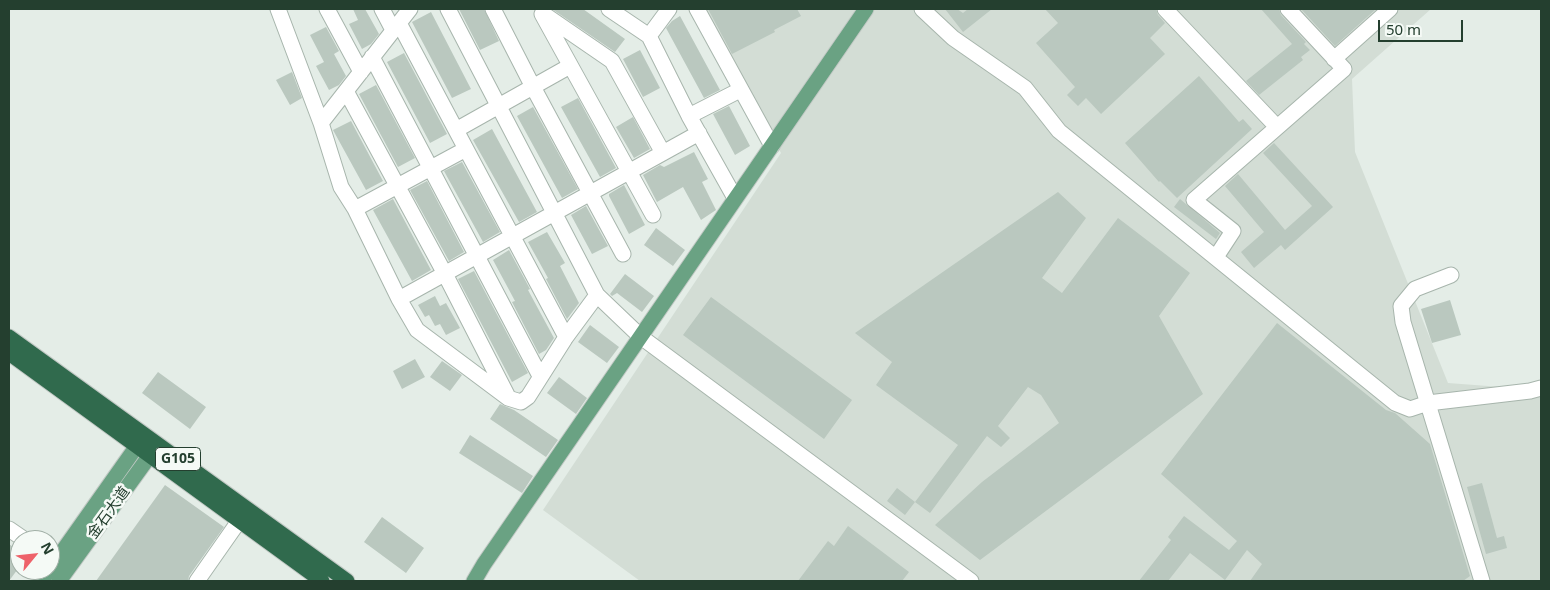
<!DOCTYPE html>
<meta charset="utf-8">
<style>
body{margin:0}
#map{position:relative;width:1550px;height:590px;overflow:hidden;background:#e4ede7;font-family:"Noto Sans",sans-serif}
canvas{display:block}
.frame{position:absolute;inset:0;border:10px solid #243f2f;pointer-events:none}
.north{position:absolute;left:10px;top:530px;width:50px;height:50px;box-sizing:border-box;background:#f5faf6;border:1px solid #a1afa6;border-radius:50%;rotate:62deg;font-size:14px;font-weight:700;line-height:20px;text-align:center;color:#243f2f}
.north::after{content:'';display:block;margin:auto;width:18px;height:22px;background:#ee626a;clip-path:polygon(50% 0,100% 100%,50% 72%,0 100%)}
.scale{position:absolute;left:1378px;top:20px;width:85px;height:22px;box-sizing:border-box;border:2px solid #243f2f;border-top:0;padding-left:6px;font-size:15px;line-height:18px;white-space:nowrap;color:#243f2f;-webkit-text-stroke:4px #f5faf6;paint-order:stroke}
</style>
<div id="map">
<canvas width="1550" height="590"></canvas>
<div class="frame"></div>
<div class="north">N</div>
<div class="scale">50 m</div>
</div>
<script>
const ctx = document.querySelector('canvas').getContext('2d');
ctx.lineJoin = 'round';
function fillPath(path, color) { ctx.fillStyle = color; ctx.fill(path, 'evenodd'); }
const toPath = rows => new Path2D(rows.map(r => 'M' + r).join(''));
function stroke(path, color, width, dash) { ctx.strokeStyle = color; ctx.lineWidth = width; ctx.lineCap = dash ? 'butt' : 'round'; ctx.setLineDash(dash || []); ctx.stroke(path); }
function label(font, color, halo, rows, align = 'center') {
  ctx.font = font + ' "Noto Sans","Noto Sans SC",sans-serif'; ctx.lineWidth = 5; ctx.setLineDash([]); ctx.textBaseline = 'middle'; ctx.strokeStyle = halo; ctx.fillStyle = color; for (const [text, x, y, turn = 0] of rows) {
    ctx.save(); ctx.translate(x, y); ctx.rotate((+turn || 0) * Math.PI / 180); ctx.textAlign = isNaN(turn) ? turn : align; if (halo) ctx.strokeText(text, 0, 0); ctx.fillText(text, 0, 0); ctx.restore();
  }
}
const built = toPath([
 [702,9,1431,9,1352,79,1355,152,1448,383,1541,390,1541,581,640,581,543,510,781,153]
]);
const building = toPath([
 [353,9,365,9,379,34,371,44,362,49,349,24,358,20],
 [459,9,484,9,499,41,480,50],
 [552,9,583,9,625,39,615,52],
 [708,9,797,9,801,16,774,30,775,32,732,54],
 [945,9,957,9,963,13,968,9,992,9,963,32],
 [1045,9,1156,9,1158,15,1165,23,1150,38,1165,54,1101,114,1086,98,1078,106,1067,95,1075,87,1036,43,1058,23],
 [1261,9,1279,9,1281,15,1306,42,1304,44,1310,50,1301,57,1303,60,1259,95,1246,81,1292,44],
 [1301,9,1376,9,1335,46],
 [431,12,471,89,452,98,412,22],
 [680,16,720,90,704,98,666,28,672,21],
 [326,27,339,51,334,54,346,76,339,85,329,90,316,66,324,62,310,35],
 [640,50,660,88,643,97,623,59],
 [404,53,447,134,430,143,387,62],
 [292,72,302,98,290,105,276,80],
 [1199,76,1239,122,1243,119,1252,129,1177,198,1160,181,1159,182,1125,143],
 [376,85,415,158,398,167,359,94],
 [578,98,616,168,600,177,561,107],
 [729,106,750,146,735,155,713,114],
 [533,107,578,189,562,198,517,116],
 [633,117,650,149,634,158,616,127],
 [351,121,383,181,366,190,333,130],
 [492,129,537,212,519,222,473,140],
 [1274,143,1333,207,1285,250,1281,245,1254,268,1241,252,1264,232,1225,186,1238,174,1285,230,1312,206,1263,153],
 [694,152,708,179,702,182,716,210,701,220,683,187,657,202,643,175,660,165,664,167],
 [462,162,500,232,483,242,444,171],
 [427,181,464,252,449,261,410,190],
 [624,185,645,225,629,234,609,196,609,194],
 [1058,192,1086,218,1042,278,1062,293,1118,218,1190,273,1159,316,1203,394,980,560,935,525,982,482,1059,423,1041,395,1028,387,998,426,1010,438,1001,447,987,436,930,513,915,502,958,445,876,385,892,362,855,333],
 [393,199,431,270,412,281,373,210],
 [1180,199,1220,233,1216,239,1174,207],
 [586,206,608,246,592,254,571,215],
 [656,228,685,250,673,266,644,245],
 [547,232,565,263,560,266,579,303,567,319,546,279,548,278,528,242],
 [509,250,530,289,528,290,554,338,546,350,539,354,512,302,515,301,493,260],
 [474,271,528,373,512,382,458,279],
 [625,274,654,296,642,312,617,293,612,296,610,294],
 [435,296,440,306,446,303,460,328,446,335,440,324,435,326,429,315,425,317,418,305],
 [711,297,852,400,824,439,683,335],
 [1450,300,1461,335,1432,343,1421,309],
 [1277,323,1386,410,1395,413,1430,444,1470,576,1463,581,1250,581,1262,564,1247,550,1225,580,1190,553,1168,581,1139,581,1171,540,1168,537,1184,516,1229,550,1237,541,1161,474],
 [590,325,619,347,607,363,578,342],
 [415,359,425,377,402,389,393,371],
 [442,361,462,375,450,391,430,377],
 [158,372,206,407,190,429,142,393],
 [559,377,587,398,576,414,547,393],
 [500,404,514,410,558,440,546,457,490,419],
 [470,435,533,476,522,493,459,453],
 [1482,483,1497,538,1504,536,1507,548,1486,554,1467,487],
 [165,485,224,527,189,576,188,581,96,581],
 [897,488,915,502,905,515,887,501],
 [382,517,424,548,406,573,364,542],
 [848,526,909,572,902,581,798,581,828,541,834,546],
 [9,544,20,552,20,566,9,581]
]);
const minor = toPath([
 [278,9,321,123,341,187,355,209,399,299,417,330,508,398,521,402,528,397,566,337,597,295],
 [327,9,361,72],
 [382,9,393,30],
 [448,9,597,295,641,337,971,581],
 [493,9,533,87,623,254],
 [609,9,649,36,689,116,735,198],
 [697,9,772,146],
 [922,9,953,38,1025,88,1059,131,1395,403,1410,409,1428,403,1530,391,1541,388],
 [1165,9,1277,127],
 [542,14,653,215],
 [545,15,612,61,663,153],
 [399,23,566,337],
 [649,36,669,9],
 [372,57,540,376],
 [1334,59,1390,9],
 [346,91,445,274,507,395],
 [689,116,740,90],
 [321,123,410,9],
 [456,130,570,66],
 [355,209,466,149],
 [1216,257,1233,231,1194,200,1344,69,1288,9],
 [1451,275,1415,289,1401,306,1403,322,1482,581],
 [399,299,699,133],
 [9,529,25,540],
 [197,581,239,521]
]);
const major = toPath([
 [50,569,144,436],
 [41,581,49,570],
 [59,581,156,447],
 [474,581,484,564,866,9]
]);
const highway = toPath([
 [9,337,347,581],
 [9,353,322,581]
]);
const shields = [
 [178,459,45]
];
const shieldNames = [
 ["G105",178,459]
];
const streetNames = [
 ["金石大道",109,513,-54]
];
fillPath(built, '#d3ddd5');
fillPath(building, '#bac8bf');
stroke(minor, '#a7b5ac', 17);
stroke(major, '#c2c9c5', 17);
stroke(highway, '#c2c9c5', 17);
stroke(minor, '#fff', 15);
stroke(major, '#6aa283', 15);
stroke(highway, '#306a4d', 15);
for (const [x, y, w] of shields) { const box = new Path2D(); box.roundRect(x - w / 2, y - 11.5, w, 23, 4); ctx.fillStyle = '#f5faf6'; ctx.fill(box); stroke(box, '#243f2f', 1); }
label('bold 14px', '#243f2f', null, shieldNames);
label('15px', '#243f2f', '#f5faf6', streetNames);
</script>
